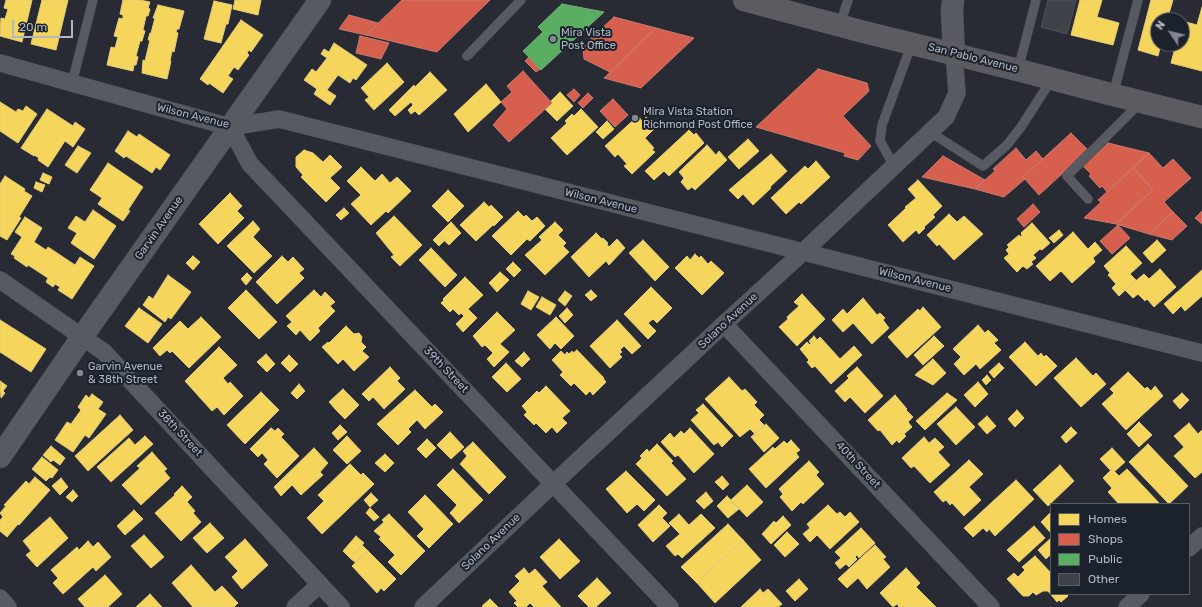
<!DOCTYPE html>
<style>
body{margin:0}
#map{position:relative;width:1202px;height:607px;overflow:hidden;background:#282b33;font-family:Rubik,sans-serif}
canvas{display:block}
.legend{position:absolute;left:1050px;top:503px;width:140px;height:92px;box-sizing:border-box;background:#1c222c;border:1px solid #585e68;margin:0;padding:5px 7px;list-style:none;font-size:12px;color:#b2b7c3}
.legend li{display:flex;align-items:center;gap:8px;height:20px}
.legend b{width:20px;border:1px solid #585e68}
.north{position:absolute;left:1150px;top:12px;width:40px;height:40px;box-sizing:border-box;background:#1c222c;border:1px solid #585e68;border-radius:50%;rotate:305deg;font-size:11px;font-weight:700;line-height:16px;text-align:center;color:#b2b7c3}
.north::after{content:'';display:block;margin:auto;width:14px;height:18px;background:#828691;clip-path:polygon(50% 0,100% 100%,50% 72%,0 100%)}
.scale{position:absolute;left:12px;top:20px;width:61px;height:18px;box-sizing:border-box;border:2px solid #b2b7c3;border-top:0;padding-left:5px;font-size:12px;line-height:14px;white-space:nowrap;color:#b2b7c3;-webkit-text-stroke:3px #1c222c;paint-order:stroke}
</style>
<div id="map">
<canvas width="1202" height="607"></canvas>
<ul class="legend">
<li><b style="height:11px;background:#f6d55c"></b>Homes</li>
<li><b style="height:11px;background:#d6604d"></b>Shops</li>
<li><b style="height:11px;background:#5aae61"></b>Public</li>
<li><b style="height:11px;background:#3f4248"></b>Other</li>
</ul>
<div class="north">N</div>
<div class="scale">20 m</div>
</div>
<script>
const ctx = document.querySelector('canvas').getContext('2d');
ctx.lineJoin = 'round';
function fillPath(path, color) { ctx.fillStyle = color; ctx.fill(path, 'evenodd'); }
const toPath = rows => new Path2D(rows.map(r => 'M' + r).join(''));
function stroke(path, color, width, dash) { ctx.strokeStyle = color; ctx.lineWidth = width; ctx.lineCap = dash ? 'butt' : 'round'; ctx.setLineDash(dash || []); ctx.stroke(path); }
function label(font, color, halo, rows, align = 'center') {
  ctx.font = font + ' Rubik,sans-serif'; ctx.lineWidth = 4; ctx.setLineDash([]); ctx.textBaseline = 'middle'; ctx.strokeStyle = halo; ctx.fillStyle = color; for (const [text, x, y, turn = 0] of rows) {
    ctx.save(); ctx.translate(x, y); ctx.rotate((+turn || 0) * Math.PI / 180); ctx.textAlign = isNaN(turn) ? turn : align; if (halo) ctx.strokeText(text, 0, 0); ctx.fillText(text, 0, 0); ctx.restore();
  }
}
const homes = toPath([
 [6,0,32,0,22,42,0,36,1,18,5,19,8,9,4,8,6,0],
 [42,0,68,0,56,50,31,44,42,0],
 [123,0,140,0,150,2,148,8,150,9,148,16,146,16,143,30,145,31,142,41,140,41,136,56,138,57,136,65,134,65,133,71,107,65,111,47,115,48,118,37,114,36,119,18,123,19,123,15,120,14,123,0],
 [235,0,261,0,258,15,233,9,235,0],
 [1080,0,1102,0,1097,17,1119,23,1113,45,1071,35,1080,0],
 [1151,0,1173,0,1167,20,1158,20,1158,44,1161,44,1158,56,1138,50,1151,0],
 [214,1,232,5,228,24,226,24,221,43,204,39,214,1],
 [158,5,184,11,179,29,177,29,176,32,178,33,174,52,172,51,170,61,171,61,167,79,142,73,143,60,145,61,150,40,148,40,150,33,151,33,155,18,153,18,158,5],
 [1202,7,1202,71,1171,63,1176,44,1182,44,1182,21,1197,25,1202,7],
 [241,20,263,35,251,52,249,50,247,53,249,55,238,70,234,67,228,76,233,79,223,93,209,83,208,85,200,79,241,20],
 [334,43,367,65,356,80,353,78,350,83,338,75,327,90,336,96,330,105,314,94,317,89,304,80,312,69,316,72,327,58,321,54,324,49,329,52,334,43],
 [387,63,404,82,374,110,365,100,369,97,361,88,387,63],
 [430,72,447,90,419,115,415,111,411,114,408,110,413,105,411,102,395,116,389,110,414,85,415,87,430,72],
 [486,84,501,102,468,132,454,114,486,84],
 [560,92,573,106,557,121,545,109,552,103,551,101,560,92],
 [0,102,16,112,18,109,23,111,26,106,37,114,18,143,0,131,0,102],
 [47,109,73,126,75,122,85,129,73,147,65,141,48,167,38,160,39,158,34,155,34,156,21,148,47,109],
 [581,109,598,127,567,155,551,138,567,123,565,121,572,114,574,116,581,109],
 [638,116,642,121,646,117,655,128,645,138,654,148,652,150,655,152,632,174,624,166,627,164,618,154,615,157,605,146,638,116],
 [607,121,614,129,603,139,596,132,607,121],
 [689,130,694,135,696,133,704,143,669,176,664,171,654,180,645,171,689,130],
 [128,131,137,137,139,134,170,155,160,170,156,167,152,173,126,156,124,158,115,151,128,131],
 [748,139,759,151,739,169,728,157,748,139],
 [707,145,716,155,719,151,727,160,695,190,692,187,688,190,681,182,684,178,679,172,707,145],
 [78,146,91,153,77,173,65,165,78,146],
 [304,150,313,153,323,162,330,155,342,167,330,178,340,188,326,202,301,177,303,175,296,167,296,157,304,150],
 [771,154,787,171,770,187,771,188,753,205,743,194,738,199,729,190,771,154],
 [816,161,830,177,801,204,799,202,786,214,771,198,805,166,808,169,816,161],
 [108,163,143,187,128,210,130,211,123,221,98,204,102,198,90,190,108,163],
 [361,167,375,181,382,174,390,183,397,177,411,191,388,213,386,211,371,225,351,204,361,195,347,181,361,167],
 [43,173,52,177,49,184,40,180,43,173],
 [5,176,25,189,24,191,32,196,19,217,21,218,7,240,0,236,0,184,5,176],
 [918,180,942,206,933,215,935,217,924,227,925,228,919,234,916,230,903,242,888,225,906,208,905,207,916,198,908,189,918,180],
 [36,182,45,185,42,192,34,188,36,182],
 [448,190,464,206,448,222,432,206,448,190],
 [230,193,242,206,237,211,244,218,218,244,199,224,230,193],
 [484,202,489,207,491,205,503,217,494,226,493,225,476,241,460,225,484,202],
 [344,208,349,213,341,220,336,215,344,208],
 [93,210,116,226,94,259,71,243,77,233,68,228,76,216,85,222,93,210],
 [518,211,524,217,526,215,532,221,537,217,545,226,530,241,527,239,511,255,492,236,518,211],
 [949,214,957,222,964,216,983,234,954,260,939,244,937,246,927,235,949,214],
 [394,216,422,245,400,266,391,257,394,255,376,233,394,216],
 [25,217,42,228,34,242,46,250,48,247,75,265,80,257,94,266,72,299,58,290,60,287,55,284,53,287,46,282,48,278,28,265,27,267,14,258,15,256,11,254,22,237,15,232,25,217],
 [253,221,260,229,253,237,272,256,254,273,227,246,253,221],
 [451,222,461,233,449,245,438,235,451,222],
 [555,222,563,230,558,235,566,243,563,246,569,252,545,275,525,255,542,240,539,237,555,222],
 [1032,223,1050,243,1042,250,1040,249,1033,255,1036,258,1031,262,1033,264,1027,269,1023,266,1017,272,1004,258,1009,254,1006,250,1009,247,1007,245,1019,235,1021,237,1022,235,1021,233,1032,223],
 [1059,230,1063,235,1054,243,1049,238,1059,230],
 [1073,232,1088,249,1095,242,1102,250,1093,258,1095,262,1072,283,1061,271,1050,281,1036,266,1073,232],
 [596,233,602,239,603,238,608,243,607,244,609,247,617,239,625,248,609,265,606,261,589,277,571,257,596,233],
 [438,235,444,241,439,246,433,240,438,235],
 [643,240,669,267,655,281,629,253,643,240],
 [1157,240,1166,250,1152,263,1143,253,1157,240],
 [1126,246,1142,263,1130,274,1136,280,1119,296,1112,288,1116,284,1108,275,1110,273,1104,266,1126,246],
 [431,248,457,275,445,287,419,260,431,248],
 [695,254,699,258,701,256,708,264,711,261,724,273,702,295,675,268,687,256,690,260,695,254],
 [193,256,200,262,193,270,186,263,193,256],
 [282,256,288,262,293,257,304,269,299,273,304,278,277,304,256,282,282,256],
 [513,262,521,270,514,277,506,269,513,262],
 [1160,269,1176,287,1154,307,1147,299,1145,301,1138,294,1133,298,1125,290,1144,274,1149,279,1160,269],
 [1202,270,1202,296,1185,311,1181,306,1173,314,1164,304,1202,270],
 [500,272,509,280,497,292,489,283,500,272],
 [247,273,252,278,246,285,241,279,247,273],
 [168,275,191,292,171,319,168,317,165,322,143,305,149,296,153,299,168,275],
 [465,277,483,295,468,309,477,318,463,332,456,324,464,316,461,313,459,315,453,309,450,312,441,303,444,300,443,299,465,277],
 [651,287,672,308,657,323,653,319,648,323,656,331,648,339,624,314,651,287],
 [246,290,277,322,259,339,228,308,246,290],
 [314,290,321,297,325,292,335,302,330,306,335,311,318,328,320,331,310,341,300,330,296,335,287,326,292,322,286,316,314,290],
 [591,290,597,296,591,301,585,295,591,290],
 [528,291,539,297,531,310,521,304,528,291],
 [565,291,572,296,565,306,558,300,565,291],
 [802,294,825,319,797,346,779,327,788,319,787,317,799,306,794,302,802,294],
 [542,297,556,305,550,315,536,307,542,297],
 [863,298,877,315,880,313,885,318,883,320,889,328,872,344,853,323,843,332,832,320,843,309,847,314,863,298],
 [923,307,941,327,907,358,888,337,918,309,920,311,923,307],
 [139,308,162,324,148,343,125,326,139,308],
 [567,308,573,315,565,323,559,316,567,308],
 [497,312,515,330,500,344,509,352,494,367,487,359,493,353,485,345,482,347,473,336,497,312],
 [201,317,221,337,189,368,172,351,170,353,167,350,160,356,153,348,180,321,188,329,201,317],
 [556,317,574,336,561,349,555,343,550,349,537,335,556,317],
 [0,320,46,349,31,372,0,352,0,320],
 [617,320,641,346,632,354,624,346,620,350,622,352,619,354,622,357,610,368,590,346,617,320],
 [978,325,985,333,988,330,998,340,994,343,1001,350,980,369,976,364,964,375,954,364,961,357,953,349,978,325],
 [346,326,354,334,359,333,362,337,361,342,366,347,362,351,369,357,354,371,343,359,338,364,322,347,328,342,329,343,346,326],
 [814,336,817,340,820,337,840,359,854,346,862,355,831,384,815,366,812,368,807,362,809,360,800,349,807,342,810,345,811,344,809,341,814,336],
 [934,336,944,346,923,365,914,355,934,336],
 [1025,342,1038,356,1041,353,1044,357,1046,355,1057,366,1036,386,1009,357,1025,342],
 [219,347,237,365,223,378,228,384,230,382,243,396,224,415,217,407,212,411,185,381,219,347],
 [577,350,604,378,603,378,606,382,593,395,590,391,586,395,574,383,571,386,560,375,563,372,552,360,561,351,565,355,567,352,569,354,572,351,573,353,577,350],
 [524,352,530,359,522,367,515,361,524,352],
 [266,354,275,364,267,372,257,362,266,354],
 [289,355,298,364,290,372,281,363,289,355],
 [1076,358,1093,376,1096,373,1106,384,1081,407,1054,378,1076,358],
 [933,359,946,373,933,385,915,375,933,359],
 [506,363,521,379,507,392,492,377,506,363],
 [999,363,1004,368,994,378,989,372,999,363],
 [390,367,400,378,397,381,405,389,384,409,373,397,369,401,362,394,390,367],
 [857,367,883,396,865,413,850,397,845,402,835,391,849,378,847,376,857,367],
 [1128,372,1145,389,1147,387,1151,391,1155,386,1163,396,1126,430,1102,404,1114,393,1110,389,1128,372],
 [987,375,991,380,986,385,982,380,987,375],
 [729,377,742,391,745,389,757,402,754,405,764,415,759,420,764,425,755,434,750,429,740,437,705,399,729,377],
 [0,381,7,386,3,391,5,393,1,398,0,381],
 [978,382,988,394,975,407,964,395,978,382],
 [299,384,305,391,297,399,291,393,299,384],
 [546,386,570,411,562,418,567,423,557,433,552,427,546,433,536,423,534,425,524,415,527,412,522,406,537,391,539,393,546,386],
 [343,389,350,396,336,410,329,402,343,389],
 [415,390,432,407,435,404,443,412,425,429,417,420,408,429,411,432,398,445,377,424,415,390],
 [261,392,279,410,245,444,227,425,261,392],
 [947,393,957,400,925,430,916,421,947,393],
 [1182,393,1189,400,1180,409,1173,401,1182,393],
 [92,394,103,402,98,409,106,414,89,438,85,435,73,452,55,440,67,422,71,424,81,410,78,407,86,395,89,398,92,394],
 [895,395,907,409,906,410,913,417,908,422,912,427,904,434,906,436,899,443,897,440,892,445,880,430,878,431,868,420,895,395],
 [350,396,359,405,345,419,336,410,350,396],
 [703,404,733,436,722,447,718,442,714,445,691,420,699,413,696,410,703,404],
 [956,407,975,427,956,445,937,424,956,407],
 [1017,410,1024,418,1015,427,1008,419,1017,410],
 [120,415,133,430,88,471,75,456,120,415],
 [987,416,996,426,987,434,978,424,987,416],
 [1139,422,1152,435,1139,447,1127,434,1139,422],
 [1189,423,1198,434,1202,430,1202,472,1195,478,1174,456,1184,447,1174,436,1189,423],
 [766,424,779,438,764,452,751,437,766,424],
 [340,425,347,432,338,440,332,433,340,425],
 [1071,427,1077,433,1066,443,1061,437,1071,427],
 [271,428,275,431,278,428,284,434,281,437,299,456,277,478,264,464,268,460,262,453,258,457,250,449,271,428],
 [690,428,714,454,694,473,678,455,675,457,661,442,670,433,674,438,681,431,684,434,690,428],
 [450,432,464,447,451,459,437,445,450,432],
 [145,436,153,444,111,482,97,467,129,438,135,445,145,436],
 [347,436,361,451,347,464,333,450,347,436],
 [924,437,929,443,935,438,944,447,938,452,950,465,930,483,914,466,911,468,902,458,924,437],
 [427,439,436,448,426,458,417,449,427,439],
 [791,440,800,450,796,453,799,457,766,488,749,469,773,447,775,449,784,441,787,444,791,440],
 [473,442,506,477,489,494,460,464,467,456,463,451,473,442],
 [657,444,673,461,671,463,686,479,667,496,636,464,642,458,640,456,647,449,649,452,657,444],
 [1148,444,1188,486,1169,504,1129,462,1148,444],
 [51,446,65,458,60,465,53,460,51,462,43,455,51,446],
 [314,448,328,463,320,472,323,475,301,495,292,485,281,496,274,487,314,448],
 [1112,448,1125,462,1114,472,1112,469,1111,471,1100,459,1112,448],
 [152,452,167,469,164,471,170,478,141,505,122,485,140,468,137,466,152,452],
 [385,454,394,463,385,472,375,463,385,454],
 [42,457,58,470,52,478,50,477,46,481,32,469,42,457],
 [969,460,983,474,969,487,981,500,964,516,952,503,950,505,946,500,943,502,934,492,969,460],
 [809,461,819,472,816,475,824,484,803,504,801,502,792,511,780,497,783,494,779,489,809,461],
 [350,464,361,475,363,473,374,484,322,534,307,518,324,501,318,495,350,464],
 [1060,465,1074,481,1048,506,1033,490,1060,465],
 [453,469,483,500,459,523,450,513,457,505,437,485,453,469],
 [1112,469,1119,476,1127,469,1160,504,1119,504,1108,492,1112,488,1103,478,1112,469],
 [626,471,655,500,644,511,637,504,627,513,606,489,626,471],
 [722,476,729,484,723,490,715,482,722,476],
 [35,477,50,490,19,525,18,524,7,537,0,531,0,520,3,517,0,513,6,506,4,505,26,481,29,484,35,477],
 [61,478,68,487,60,495,52,486,61,478],
 [1016,480,1034,499,995,536,989,529,987,532,983,528,973,537,964,528,1016,480],
 [747,485,763,502,747,517,731,500,747,485],
 [182,486,192,497,187,502,195,511,193,513,201,522,181,541,155,513,175,495,174,494,182,486],
 [73,490,78,496,72,502,66,497,73,490],
 [706,492,713,501,704,509,696,501,706,492],
 [371,493,378,500,370,507,364,500,371,493],
 [425,495,453,524,429,548,417,536,424,529,408,512,425,495],
 [727,496,739,509,728,518,717,506,727,496],
 [659,505,667,513,662,518,670,526,653,542,638,525,659,505],
 [828,505,837,514,840,512,845,517,850,512,859,522,830,549,817,535,810,542,803,534,810,528,807,524,828,505],
 [370,508,379,517,374,521,366,513,370,508],
 [134,510,143,519,125,535,117,526,134,510],
 [1051,512,1051,533,1041,522,1051,512],
 [389,514,425,551,401,575,388,562,395,555,379,539,381,537,374,531,384,522,382,520,389,514],
 [679,514,689,525,701,514,715,528,682,558,678,554,675,556,666,546,680,534,669,523,679,514],
 [783,516,791,525,771,544,762,534,774,521,776,523,783,516],
 [50,517,68,538,37,567,26,555,31,551,23,541,50,517],
 [210,523,224,538,207,553,193,538,210,523],
 [728,524,743,540,697,583,681,567,728,524],
 [1034,526,1045,538,1019,562,1007,550,1034,526],
 [861,528,875,543,859,558,857,555,855,557,857,559,849,567,846,564,840,569,835,563,841,558,835,552,861,528],
 [787,532,799,544,785,557,774,545,787,532],
 [144,535,164,557,151,568,131,546,144,535],
 [356,536,364,543,350,558,343,551,356,536],
 [1051,538,1051,554,1046,559,1038,550,1051,538],
 [245,539,268,565,242,589,232,577,238,571,225,557,245,539],
 [559,539,580,561,560,579,540,557,559,539],
 [743,540,761,560,715,603,697,583,743,540],
 [88,541,93,547,98,542,111,557,96,571,93,567,63,594,53,583,58,578,51,570,77,547,79,550,88,541],
 [362,545,368,551,356,563,350,558,362,545],
 [875,545,886,557,883,559,890,567,867,589,858,578,847,588,838,579,875,545],
 [368,551,396,579,384,591,381,588,377,593,352,566,368,551],
 [1035,556,1051,573,1051,594,1066,594,1068,596,1061,602,1059,600,1057,602,1048,591,1043,591,1036,595,1033,592,1029,596,1023,596,1007,579,1014,573,1018,577,1025,570,1022,567,1035,556],
 [191,565,215,592,222,586,238,603,234,607,193,607,172,583,191,565],
 [524,568,529,574,535,569,547,582,542,586,561,607,534,607,530,603,526,607,518,607,514,603,517,601,509,592,520,581,515,576,524,568],
 [906,568,920,583,916,587,936,607,899,607,897,604,893,607,880,593,906,568],
 [105,575,122,594,108,607,85,607,78,599,105,575],
 [597,578,611,593,596,607,589,607,578,596,597,578],
 [799,579,808,589,795,601,786,591,799,579],
 [760,589,763,593,768,589,782,604,778,607,741,607,760,589],
 [150,594,162,607,136,607,150,594],
 [490,599,498,607,484,607,482,606,490,599]
]);
const shops = toPath([
 [402,0,490,0,437,52,366,35,402,0],
 [349,15,378,23,366,35,339,29,349,15],
 [614,17,656,28,610,72,584,59,583,46,614,17],
 [656,28,694,38,641,88,604,78,656,28],
 [360,36,389,43,381,59,356,53,360,36],
 [529,57,540,69,536,72,525,61,529,57],
 [818,69,867,83,869,91,843,116,871,146,858,160,844,156,845,153,756,127,818,69],
 [523,71,552,103,509,142,493,125,507,109,501,102,512,92,507,86,523,71],
 [574,89,580,95,574,102,567,95,574,89],
 [588,93,593,98,583,108,578,103,588,93],
 [613,99,628,115,615,127,600,111,613,99],
 [1071,133,1088,150,1039,195,1023,177,1071,133],
 [1108,143,1149,153,1107,192,1102,186,1100,188,1089,176,1091,174,1083,166,1108,143],
 [1016,148,1026,160,1036,151,1043,159,1023,177,1025,179,1004,197,975,189,995,171,993,169,1016,148],
 [1149,153,1163,168,1173,159,1191,178,1164,202,1173,212,1149,234,1116,224,1153,190,1133,168,1149,153],
 [943,156,985,180,975,189,922,177,943,156],
 [1133,168,1153,190,1116,224,1084,218,1101,202,1098,200,1133,168],
 [1033,204,1040,212,1024,227,1017,219,1033,204],
 [1202,211,1202,224,1195,218,1202,211],
 [1173,212,1187,226,1172,240,1149,234,1173,212],
 [1118,225,1130,238,1112,254,1100,241,1118,225]
]);
const public = toPath([
 [562,4,604,12,541,70,523,51,543,32,538,27,562,4]
]);
const building = toPath([
 [1048,0,1076,0,1067,34,1041,27,1048,0]
]);
const service = toPath([
 [840,25,848,0],
 [467,56,521,0],
 [1018,70,1036,0],
 [72,83,93,0],
 [1113,95,1138,0],
 [930,132,983,166,1007,145,1021,127,1052,79],
 [894,166,880,141,882,125,912,43],
 [1088,199,1067,176,1140,103]
]);
const minor = toPath([
 [0,63,230,127,279,119,1202,353],
 [230,127,250,164,670,607],
 [0,280,104,352,341,607],
 [724,324,991,607],
 [1189,548,1202,536],
 [0,598,8,607],
 [295,607,320,584],
 [423,607,554,483,724,324,803,252,946,117,957,93,954,54],
 [1127,607,1141,594]
]);
const tertiary = toPath([
 [953,0,952,11,954,54],
 [0,457,82,337,320,0]
]);
const primary = toPath([
 [744,0,864,32,1018,70,1106,93,1202,117]
]);
const markers = [
 [553,39,4,"#828691"],
 [635,118,4,"#828691"],
 [80,373,4,"#828691"]
];
const poiNames = [
 ["Mira Vista",561,33],
 ["Post Office",561,46],
 ["Mira Vista Station",643,112],
 ["Richmond Post Office",643,125],
 ["Garvin Avenue",88,367],
 ["& 38th Street",88,380]
];
const streetNames = [
 ["San Pablo Avenue",973,58,14],
 ["Wilson Avenue",193,116,14],
 ["Wilson Avenue",601,201,14],
 ["Garvin Avenue",159,228,-55],
 ["Wilson Avenue",915,280,14],
 ["Solano Avenue",728,321,-43],
 ["39th Street",446,370,46],
 ["38th Street",180,433,47],
 ["40th Street",858,465,47],
 ["Solano Avenue",491,542,-44]
];
fillPath(homes, '#f6d55c');
stroke(homes, '#e2cc7b', 1);
fillPath(shops, '#d6604d');
stroke(shops, '#cb7a70', 1);
fillPath(public, '#5aae61');
stroke(public, '#74b17e', 1);
fillPath(building, '#3f4248');
stroke(building, '#4f535b', 1);
stroke(service, '#44464c', 10);
stroke(minor, '#44464c', 18);
stroke(tertiary, '#44464c', 23);
stroke(primary, '#454850', 23);
stroke(service, '#575a61', 9);
stroke(minor, '#575a61', 17);
stroke(tertiary, '#575a61', 22);
stroke(primary, '#5a5c62', 22);
for (const [x, y, r, color] of markers) { const dot = new Path2D(); dot.arc(x, y, r, 0, 2 * Math.PI); ctx.fillStyle = color; ctx.fill(dot); stroke(dot, '#1c222c', 1.5); }
label('11px', '#b2b7c3', '#1c222c', poiNames, 'left');
label('11px', '#b2b7c3', '#1c222c', streetNames);
</script>
